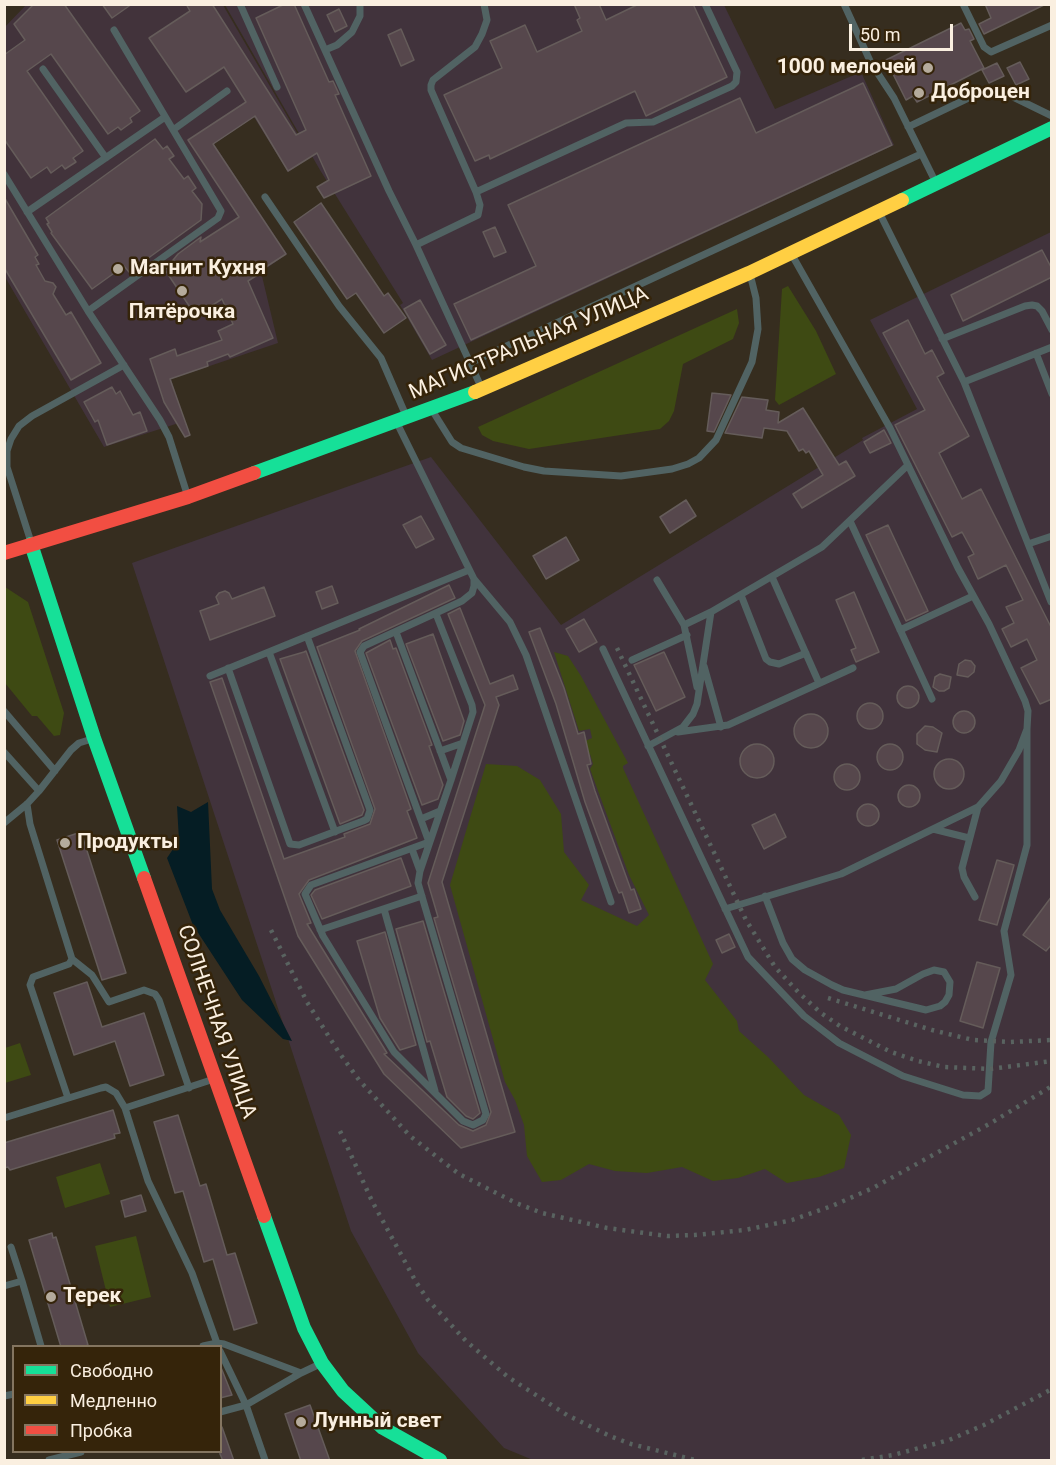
<!DOCTYPE html>
<meta charset="utf-8">
<style>
body{margin:0}
#map{position:relative;width:1056px;height:1465px;overflow:hidden;background:#362d1f;font-family:Roboto,sans-serif}
canvas{display:block}
.frame{position:absolute;inset:0;border:6px solid #faefe0;pointer-events:none}
.legend{position:absolute;left:12px;top:1345px;width:210px;height:108px;box-sizing:border-box;background:#35240a;border:2px solid #847560;margin:0;padding:8px 10px;list-style:none;font-size:18px;color:#faefe0}
.legend li{display:flex;align-items:center;gap:12px;height:30px}
.legend b{width:30px;border:2px solid #847560}
.scale{position:absolute;left:849px;top:24px;width:104px;height:27px;box-sizing:border-box;border:3px solid #faefe0;border-top:0;padding-left:8px;font-size:18px;line-height:21px;white-space:nowrap;color:#faefe0;-webkit-text-stroke:4px #35240a;paint-order:stroke}
</style>
<div id="map">
<canvas width="1056" height="1465"></canvas>
<div class="frame"></div>
<ul class="legend">
<li><b style="height:8px;background:#16e098"></b>Свободно</li>
<li><b style="height:8px;background:#ffcf43"></b>Медленно</li>
<li><b style="height:8px;background:#f24e42"></b>Пробка</li>
</ul>
<div class="scale">50 m</div>
</div>
<script>
const ctx = document.querySelector('canvas').getContext('2d');
ctx.lineJoin = 'round';
function fillPath(path, color) { ctx.fillStyle = color; ctx.fill(path, 'evenodd'); }
const toPath = rows => new Path2D(rows.map(r => 'M' + r).join(''));
function stroke(path, color, width, dash) { ctx.strokeStyle = color; ctx.lineWidth = width; ctx.lineCap = dash ? 'butt' : 'round'; ctx.setLineDash(dash || []); ctx.stroke(path); }
function label(font, color, halo, rows, align = 'center') {
  ctx.font = font + ' Roboto,sans-serif'; ctx.lineWidth = 5; ctx.setLineDash([]); ctx.textBaseline = 'middle'; ctx.strokeStyle = halo; ctx.fillStyle = color; for (const [text, x, y, turn = 0] of rows) {
    ctx.save(); ctx.translate(x, y); ctx.rotate((+turn || 0) * Math.PI / 180); ctx.textAlign = isNaN(turn) ? turn : align; if (halo) ctx.strokeText(text, 0, 0); ctx.fillText(text, 0, 0); ctx.restore();
  }
}
const commercial = toPath([
 [26,5,223,5,311,157,288,172,254,117,214,144,287,254,261,272,278,343,171,379,185,421,104,447,5,277,4,28]
]);
const industrial = toPath([
 [225,5,724,5,775,109,861,72,894,145,432,360,400,305,403,303,320,170],
 [1051,232,1051,1460,533,1460,504,1448,418,1353,351,1231,132,563,431,457,561,625,863,440,862,438,917,409,870,320]
]);
const green = toPath([
 [788,286,816,331,836,374,779,405,775,400,782,289],
 [737,309,739,323,733,339,683,364,674,411,669,421,660,429,529,449,493,441,482,435,478,427],
 [5,587,28,602,64,713,60,735,54,736,37,716,32,716,5,683],
 [554,652,568,656,581,676,628,763,623,766,623,768,713,964,705,980,737,1021,739,1031,768,1057,804,1095,839,1115,851,1135,844,1168,819,1177,787,1183,765,1169,738,1178,713,1181,682,1167,647,1173,615,1171,589,1164,561,1180,542,1182,527,1156,524,1125,515,1100,505,1082,450,885,486,764,517,766,540,780,561,814,564,852,589,885,581,900,637,926,649,915,629,875,590,769,593,764,590,754,586,755,583,742,592,738,590,729,579,731],
 [20,1043,31,1075,5,1083,5,1048],
 [100,1163,110,1194,65,1208,56,1177],
 [136,1236,151,1297,110,1307,95,1246]
]);
const water = toPath([
 [208,802,212,889,220,910,259,976,292,1041,283,1039,242,1000,193,925,167,858,179,840,177,806,191,812]
]);
const building = toPath([
 [34,4,64,4,140,111,130,118,132,122,121,130,118,127,108,134,51,54,27,71,83,151,73,158,76,162,65,169,62,165,51,173,47,167,31,178,4,139,4,55,25,40,14,24,34,4],
 [102,4,132,4,112,18,102,4],
 [186,4,212,4,296,135,306,130,256,18,285,4,294,4,329,82,333,81,339,94,335,95,371,176,324,198,317,187,329,180,317,153,288,171,255,116,213,144,286,254,258,272,259,274,248,281,273,338,230,357,228,354,207,362,208,366,170,379,190,435,185,437,164,402,150,359,175,349,177,356,222,340,218,331,233,324,222,299,196,316,165,270,178,254,201,237,200,242,239,217,188,140,246,102,224,67,186,92,149,38,190,11,186,4],
 [574,4,599,4,606,20,639,4,693,4,727,77,646,116,635,91,490,159,489,155,475,161,444,95,502,68,490,41,525,25,537,52,582,31,577,20,580,18,574,4],
 [985,4,1046,4,984,34,979,24,991,18,985,4],
 [339,9,347,26,335,32,327,15,339,9],
 [961,23,965,30,969,29,974,39,970,41,984,68,917,102,913,96,906,100,886,60,961,23],
 [401,29,414,60,401,66,388,35,401,29],
 [1020,62,1029,79,1016,85,1007,68,1020,62],
 [997,63,1004,76,989,83,982,70,997,63],
 [863,83,892,145,471,340,454,304,536,266,508,205,740,98,756,133,863,83],
 [155,139,163,149,167,146,174,156,169,159,184,179,188,176,196,188,192,191,202,204,201,220,129,272,124,266,92,289,51,233,52,232,47,224,49,223,46,218,155,139],
 [4,197,38,255,35,257,39,264,36,265,45,281,53,283,56,287,53,294,66,315,71,312,101,363,71,380,5,269,4,197],
 [321,203,384,296,388,293,406,318,384,333,356,293,347,299,294,222,321,203],
 [495,227,506,252,494,257,483,232,495,227],
 [1042,250,1052,269,1052,277,963,321,951,295,1042,250],
 [420,300,446,345,430,354,404,309,420,300],
 [908,320,925,354,932,350,944,373,937,377,969,436,939,453,962,499,981,489,1052,629,1052,699,1040,704,1021,668,1037,660,1027,639,1011,647,1002,629,1014,623,1006,607,1023,600,1006,565,978,579,968,557,974,554,962,532,952,537,895,425,925,410,883,333,908,320],
 [112,387,116,394,120,391,133,415,140,412,147,431,107,445,98,420,95,422,84,402,112,387],
 [712,393,731,395,714,432,707,431,712,393],
 [742,397,768,400,766,410,779,412,778,423,803,408,839,465,846,461,855,476,802,508,793,494,823,475,809,451,806,453,803,449,799,451,787,431,764,428,762,438,725,433,742,397],
 [884,430,891,443,870,453,864,442,884,430],
 [686,500,696,516,670,533,660,517,686,500],
 [421,516,434,539,416,548,403,525,421,516],
 [888,525,928,611,906,621,866,535,888,525],
 [566,537,579,560,546,579,533,556,566,537],
 [449,585,455,598,362,641,355,651,411,809,407,811,417,838,309,880,299,894,311,923,307,924,387,1053,384,1054,459,1125,473,1131,486,1125,491,1112,434,918,438,917,428,883,485,705,448,614,460,608,490,684,513,675,518,689,496,697,499,705,442,882,515,1132,461,1148,384,1074,298,936,210,682,222,678,284,859,345,837,344,834,370,824,375,809,317,647,360,630,359,629,449,585],
 [332,586,338,603,322,609,316,592,332,586],
 [264,587,275,616,210,640,200,611,219,604,216,597,219,593,225,591,229,593,232,599,264,587],
 [854,592,879,652,856,662,851,650,856,648,836,600,854,592],
 [584,619,597,642,579,652,566,629,584,619],
 [540,628,564,688,578,734,584,732,591,764,587,765,595,791,631,890,634,889,641,909,629,913,622,892,619,893,616,886,585,802,556,704,529,632,540,628],
 [433,634,464,721,460,735,443,741,406,644,433,634],
 [390,640,393,649,396,648,432,745,429,746,443,785,438,799,422,805,366,653,390,640],
 [304,652,306,651,364,810,362,815,340,824,280,659,304,652],
 [664,652,685,697,656,711,634,665,664,652],
 [965,660,971,661,975,666,974,672,968,677,957,675,959,664,965,660],
 [940,674,951,677,949,688,944,691,939,691,933,687,935,677,940,674],
 '897 697a11 11 0 1 1 22 0a11 11 0 1 1-22 0Z',
 '857 716a13 13 0 1 1 26 0a13 13 0 1 1-26 0Z',
 '953 722a11 11 0 1 1 22 0a11 11 0 1 1-22 0Z',
 '794 731a17 17 0 1 1 34 0a17 17 0 1 1-34 0Z',
 [925,726,933,727,942,733,937,752,925,750,917,744,917,734,925,726],
 '740 761a17 17 0 1 1 34 0a17 17 0 1 1-34 0Z',
 '877 757a13 13 0 1 1 26 0a13 13 0 1 1-26 0Z',
 '934 774a15 15 0 1 1 30 0a15 15 0 1 1-30 0Z',
 '834 777a13 13 0 1 1 26 0a13 13 0 1 1-26 0Z',
 '898 796a11 11 0 1 1 22 0a11 11 0 1 1-22 0Z',
 '857 815a11 11 0 1 1 22 0a11 11 0 1 1-22 0Z',
 [775,814,786,837,764,849,752,825,775,814],
 [81,832,126,973,102,980,57,840,81,832],
 [401,858,411,886,322,919,311,895,315,890,401,858],
 [997,860,1014,865,997,925,979,920,997,860],
 [1052,896,1052,944,1046,951,1023,935,1052,896],
 [423,921,480,1113,473,1119,466,1116,447,1097,430,1041,427,1042,396,929,423,921],
 [385,932,416,1045,400,1050,380,1018,357,941,385,932],
 [729,934,735,947,722,953,716,940,729,934],
 [977,962,1000,968,983,1028,960,1021,977,962],
 [87,982,102,1027,144,1013,164,1075,130,1086,115,1041,74,1055,54,993,87,982],
 [113,1110,120,1133,114,1134,115,1138,10,1170,8,1167,4,1168,4,1143,113,1110],
 [178,1115,200,1186,206,1184,227,1255,235,1253,257,1323,234,1330,213,1259,204,1262,183,1191,175,1193,154,1122,178,1115],
 [141,1195,146,1211,125,1217,121,1201,141,1195],
 [52,1233,53,1238,56,1237,88,1345,82,1347,61,1347,29,1240,52,1233],
 [220,1365,232,1395,220,1398,220,1365],
 [310,1405,330,1461,301,1461,285,1414,310,1405],
 [220,1427,222,1427,234,1461,223,1461,220,1454,220,1427]
]);
const lane = toPath([
 [240,4,277,87],
 [304,4,389,191,416,245,482,389],
 [844,4,871,63,894,98,936,183],
 [963,4,984,47,991,52,1052,25],
 [325,50,337,45,352,32,360,16,360,4],
 [43,69,106,158],
 [908,127,981,92,1011,96,1052,116],
 [173,130,227,91],
 [4,174,88,311,160,420,169,437,188,497],
 [476,192,626,123,653,122,732,86,736,82,737,72,705,4],
 [265,197,339,306,381,358,407,418],
 [27,212,165,117],
 [879,212,964,382,1051,602],
 [416,245,478,215,480,205,476,192,431,90,431,85,433,80,475,47,482,34,487,20,484,4],
 [88,311,218,218,221,211,114,30],
 [942,339,1025,306,1032,305,1037,306,1042,311,1052,330],
 [1036,353,1052,394],
 [470,363,921,154],
 [964,382,1052,347],
 [432,410,452,442,461,448,524,467,544,471,621,476,672,469,688,464,699,458,716,440,752,362,758,329,756,298,750,274],
 [397,423,474,579,474,586,472,593,462,601,364,646,360,652,429,842,311,885,305,894,323,936,394,1052,463,1121,473,1125,483,1120,486,1114,418,883,420,871,451,780,473,712,472,705,436,614],
 [850,521,932,699],
 [31,542,7,467,7,451,11,439,19,426,32,416,124,365],
 [1028,544,1052,536],
 [772,577,819,683],
 [474,579,510,622,526,655,611,902],
 [657,580,684,625,711,612],
 [741,595,766,659,770,662,779,664,806,653],
 [684,625,697,687],
 [900,630,973,596],
 [396,632,451,780],
 [603,649,748,957,804,1016,839,1043,903,1076,963,1095,980,1096,988,1091,991,1042,1011,975,1004,931,1027,845,1027,729],
 [269,652,335,832],
 [632,660,687,635],
 [704,666,721,727],
 [228,668,290,844,299,845,363,821,367,819,370,810,307,636],
 [210,676,469,570],
 [4,711,55,771],
 [678,732,728,725,853,668],
 [648,746,683,727,693,714,697,704,711,612,822,547,908,465],
 [440,751,463,743],
 [4,752,39,791,71,750,79,743,92,739],
 [27,804,30,824,72,959,69,964,33,977,30,985,68,1098],
 [421,819,440,811],
 [4,823,27,804,39,791],
 [933,829,969,838],
 [412,849,420,871],
 [765,896,783,943,792,959,805,970,832,985,843,990,926,1010,940,1006,945,1002,949,995,950,982,944,972,934,970,923,974,896,989,865,995],
 [975,897,964,877,962,868,978,807],
 [384,909,435,1091],
 [725,909,841,874,978,807,1001,781,1019,750,1027,729,1028,711,1025,701,989,624,958,568,890,428,792,255],
 [320,930,422,896],
 [72,959,92,975,109,1002,144,990,155,994,159,1000,189,1088],
 [125,1108,214,1079],
 [4,1118,101,1088,106,1087,116,1093,125,1108,148,1181,192,1273,218,1346],
 [11,1247,22,1281],
 [4,1286,22,1281,41,1346],
 [203,1346,217,1343,224,1344,301,1373,320,1364],
 [220,1351,246,1405,265,1460],
 [4,1396,14,1394],
 [220,1412,246,1405,301,1373],
 [49,1460,81,1452]
]);
const fast = toPath([
 [902,200,1052,128],
 [254,473,475,392],
 [31,544,94,738,144,878],
 [264,1216,304,1328,322,1363,343,1391,383,1428,440,1460]
]);
const slow = toPath([
 [475,392,749,273,902,200]
]);
const jam = toPath([
 [4,553,188,497,254,473],
 [144,878,264,1216]
]);
const rail = toPath([
 [617,648,746,920,775,967,799,993,821,1013,840,1026,891,1052,918,1061,944,1067,990,1069,1052,1061],
 [271,930,307,1002,338,1051,359,1080,410,1136,459,1174,516,1203,542,1213,607,1228,667,1236,695,1235,745,1230,792,1220,832,1206,873,1188,991,1123,1052,1086],
 [828,998,932,1030,973,1040,1010,1042,1052,1040],
 [340,1131,372,1201,416,1282,428,1300,466,1341,508,1377,567,1415,610,1436,631,1444,695,1460],
 [862,1460,893,1455,949,1440,984,1425,1052,1389]
]);
const markers = [
 [928,68,6,"#b5ab9c"],
 [919,93,6,"#b5ab9c"],
 [118,269,6,"#b5ab9c"],
 [182,291,6,"#b5ab9c"],
 [65,843,6,"#b5ab9c"],
 [51,1297,6,"#b5ab9c"],
 [301,1422,6,"#b5ab9c"]
];
const poiNames = [
 ["1000 мелочей",916,68,"right"],
 ["Доброцен",931,93],
 ["Магнит Кухня",130,269],
 ["Пятёрочка",182,313,"center"],
 ["Продукты",77,843],
 ["Терек",63,1297],
 ["Лунный свет",313,1422]
];
const streetNames = [
 ["МАГИСТРАЛЬНАЯ УЛИЦА",529,344,-23],
 ["СОЛНЕЧНАЯ УЛИЦА",216,1022,71]
];
fillPath(commercial, '#42333b');
fillPath(industrial, '#41333c');
fillPath(green, '#3e4a13');
fillPath(water, '#051d24');
fillPath(building, '#56474c');
stroke(building, '#655c5a', 1.5);
stroke(lane, '#516363', 7);
stroke(fast, '#16e098', 14);
stroke(slow, '#ffcf43', 14);
stroke(jam, '#f24e42', 14);
stroke(rail, '#596360', 4.5, [3, 6]);
for (const [x, y, r, color] of markers) { const dot = new Path2D(); dot.arc(x, y, r, 0, 2 * Math.PI); ctx.fillStyle = color; ctx.fill(dot); stroke(dot, '#35240a', 2); }
label('bold 21px', '#faefe0', '#35240a', poiNames, 'left');
label('21px', '#faefe0', '#35240a', streetNames);
</script>
